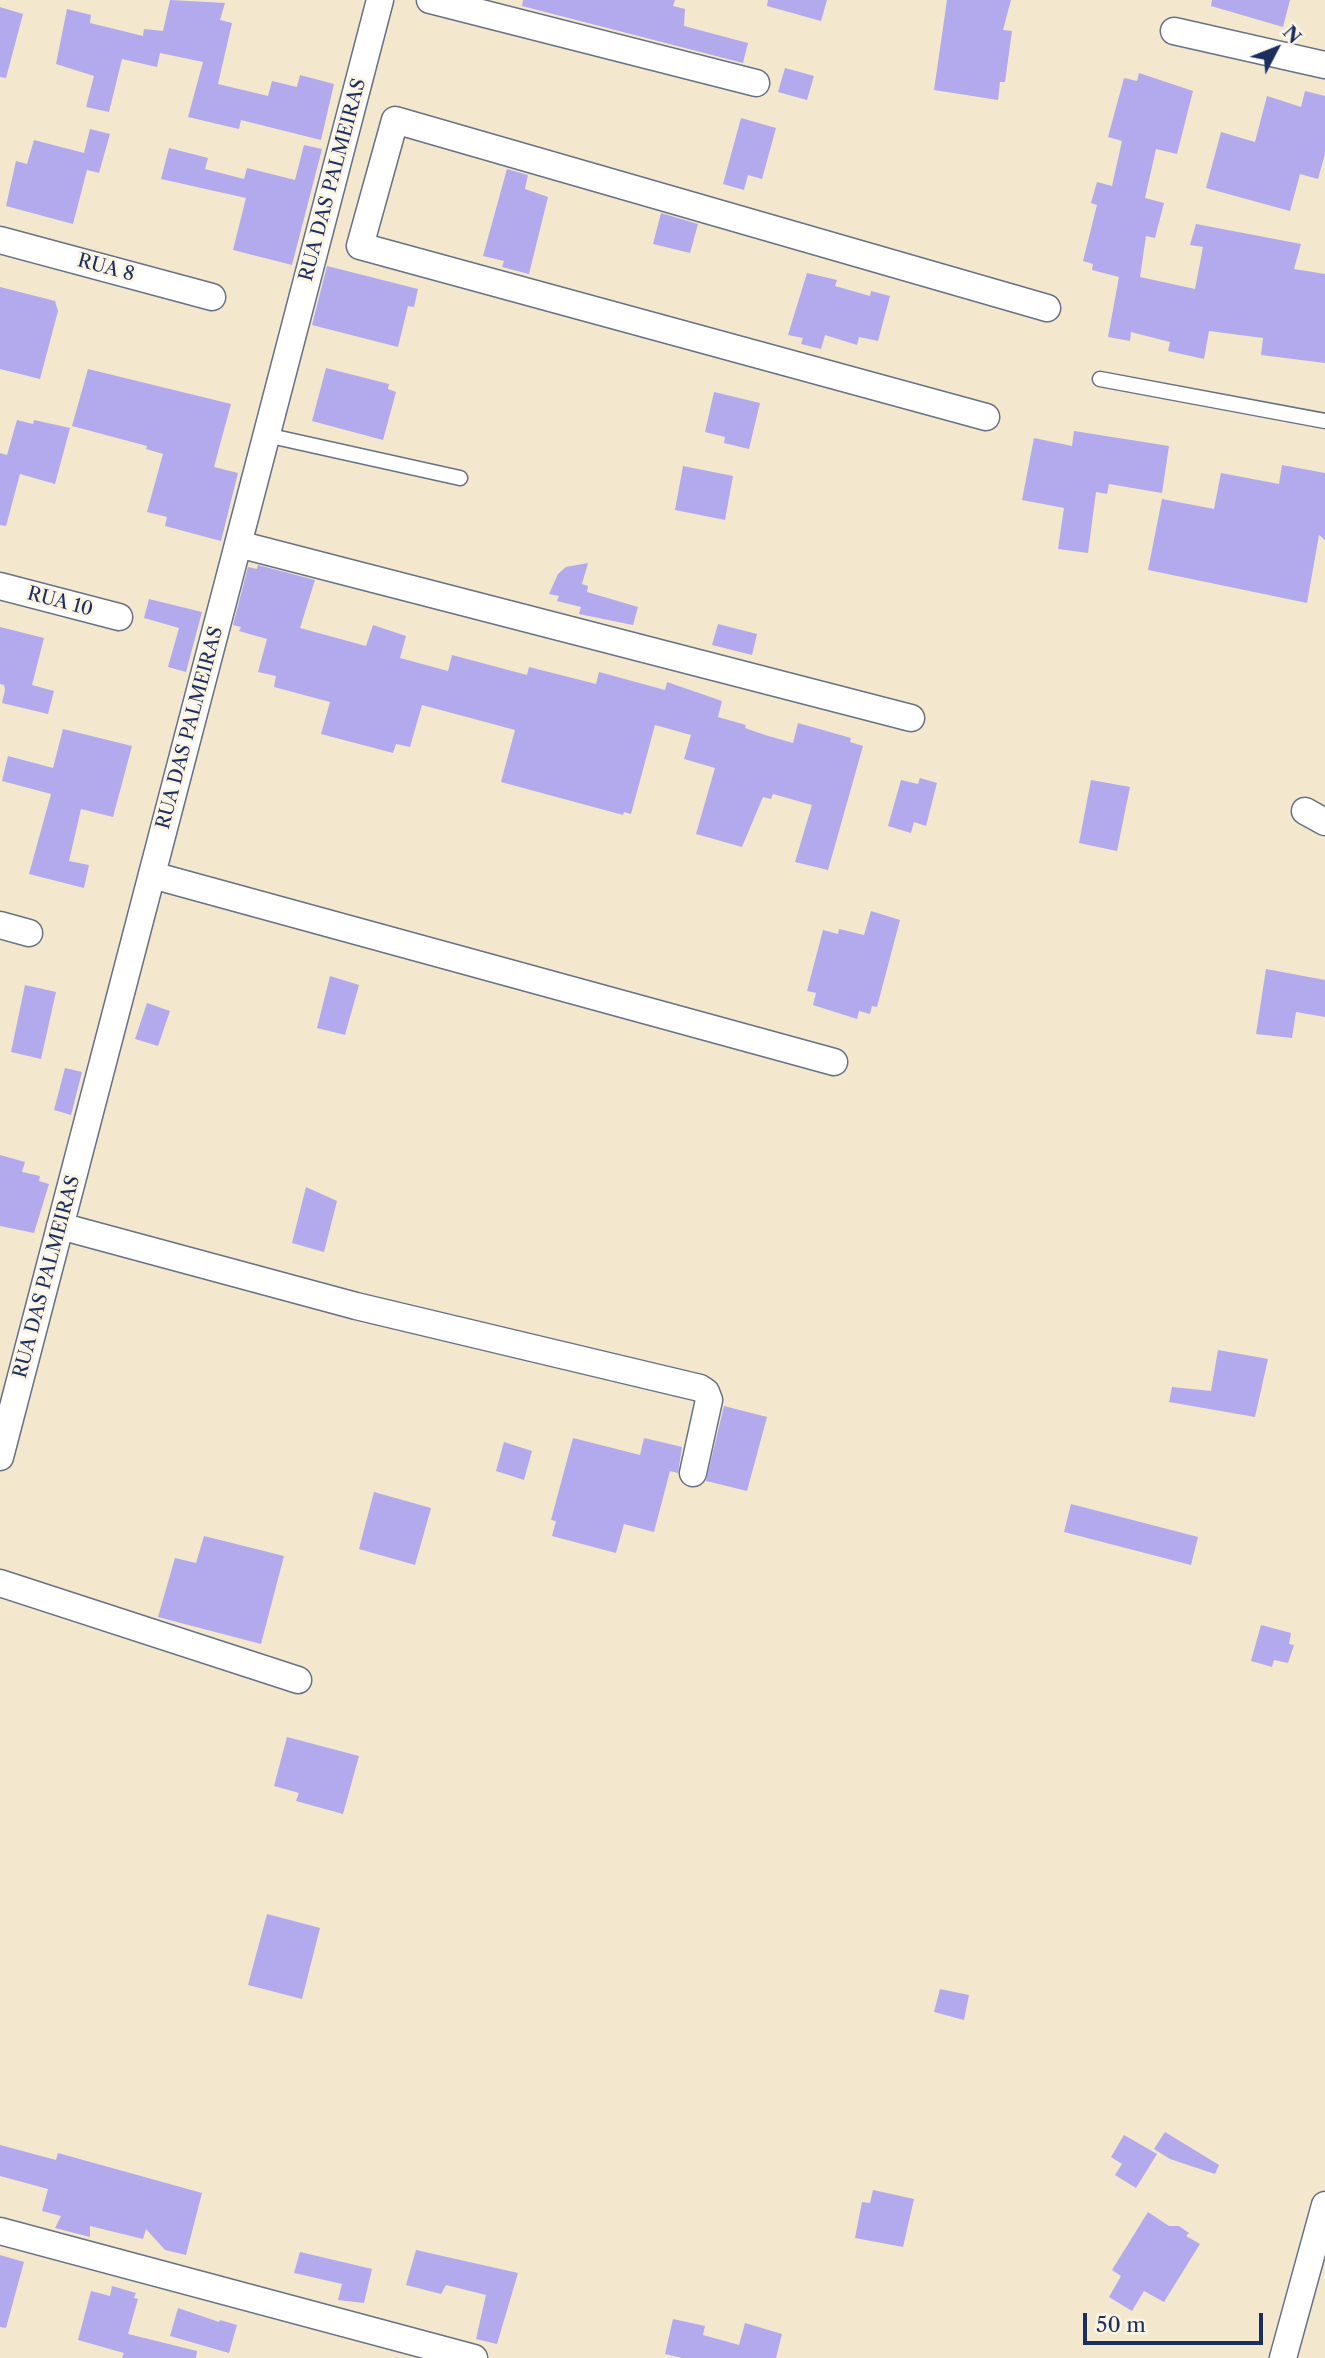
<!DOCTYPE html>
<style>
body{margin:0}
#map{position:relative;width:1325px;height:2358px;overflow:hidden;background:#f3e8cd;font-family:"Libre Caslon Text",serif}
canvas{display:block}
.north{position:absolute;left:1241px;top:14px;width:70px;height:70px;-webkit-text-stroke:5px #fcf5e5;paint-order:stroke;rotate:48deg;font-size:19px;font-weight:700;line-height:28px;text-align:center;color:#1b2f5e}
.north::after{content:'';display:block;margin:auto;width:24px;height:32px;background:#1b2f5e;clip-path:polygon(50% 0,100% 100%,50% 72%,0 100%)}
.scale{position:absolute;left:1083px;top:2313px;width:180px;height:32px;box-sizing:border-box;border:4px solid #1b2f5e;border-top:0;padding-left:9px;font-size:21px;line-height:24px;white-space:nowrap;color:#1b2f5e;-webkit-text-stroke:5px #fcf5e5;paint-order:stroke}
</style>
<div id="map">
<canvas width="1325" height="2358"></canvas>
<div class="north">N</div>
<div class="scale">50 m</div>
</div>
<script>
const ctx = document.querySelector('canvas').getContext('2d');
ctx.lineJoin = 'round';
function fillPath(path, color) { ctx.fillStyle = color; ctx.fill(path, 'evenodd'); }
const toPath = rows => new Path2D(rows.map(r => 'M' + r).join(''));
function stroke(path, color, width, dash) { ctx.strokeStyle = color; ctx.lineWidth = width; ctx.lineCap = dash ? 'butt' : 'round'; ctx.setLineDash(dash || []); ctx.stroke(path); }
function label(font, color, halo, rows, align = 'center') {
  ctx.font = font + ' "Libre Caslon Text",serif'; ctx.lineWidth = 6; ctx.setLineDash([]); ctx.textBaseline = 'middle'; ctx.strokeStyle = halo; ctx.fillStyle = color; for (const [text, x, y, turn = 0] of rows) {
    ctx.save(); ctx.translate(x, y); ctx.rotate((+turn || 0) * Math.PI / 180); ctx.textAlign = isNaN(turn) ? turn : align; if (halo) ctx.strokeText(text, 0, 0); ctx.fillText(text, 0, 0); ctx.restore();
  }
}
const building = toPath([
 [170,0,225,3,220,20,232,23,218,84,268,96,272,81,297,87,300,75,334,84,321,140,241,120,239,129,188,117,203,62,160,53,157,67,122,59,109,112,86,107,94,76,56,64,67,9,91,15,90,23,143,36,144,29,163,31],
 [523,0,675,0,673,6,685,9,684,26,748,43,743,63,522,6],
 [768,0,827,0,821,21,767,6],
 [947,0,1011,0,1003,30,1012,31,1005,82,1000,82,998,100,934,90],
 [1212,0,1290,0,1283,27,1211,6],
 [0,7,23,14,6,78,0,77],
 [785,68,814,76,807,100,778,92],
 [1139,73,1193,91,1177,154,1156,149,1145,198,1164,203,1155,238,1146,236,1140,277,1195,289,1203,247,1190,245,1196,224,1301,244,1294,269,1325,274,1325,363,1261,355,1263,338,1209,331,1204,359,1168,351,1170,342,1131,332,1130,341,1108,337,1119,277,1092,270,1093,264,1083,261,1097,205,1091,203,1097,182,1112,186,1122,141,1108,137,1124,78,1137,81],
 [1305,91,1325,96,1325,154,1318,179,1300,174,1290,211,1206,188,1221,132,1255,142,1267,96,1301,107],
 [741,118,776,128,762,179,748,175,744,190,723,184],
 [90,129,110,134,99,173,87,170,73,224,6,206,16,161,27,164,34,140,84,153],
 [304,145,322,149,292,265,233,250,246,198,161,179,169,148,208,158,205,169,244,179,247,168,295,180],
 [507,169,528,175,525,189,548,197,529,274,502,267,504,261,483,256],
 [661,213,698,224,690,253,653,244],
 [327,266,418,289,414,307,408,306,398,347,312,325],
 [807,273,837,280,835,286,870,296,871,291,890,296,878,341,859,337,857,345,825,335,821,349,801,344,803,338,788,335],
 [0,287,55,301,58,311,40,379,0,369],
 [326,368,389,384,388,389,396,392,383,440,312,421],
 [88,369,231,404,214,467,238,473,221,541,165,526,167,517,147,512,163,454,146,449,147,446,72,426],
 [714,392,760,403,749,449,724,443,725,437,705,432],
 [17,420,33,424,34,420,70,428,55,484,20,474,6,526,0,525,0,453,7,455],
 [1074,431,1169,446,1162,493,1109,484,1107,494,1096,492,1088,553,1058,549,1064,508,1022,500,1034,438,1072,446],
 [1282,465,1325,473,1325,540,1319,535,1307,603,1148,570,1162,499,1214,509,1221,473,1279,484],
 [683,466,733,476,725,520,675,510],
 [588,563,582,584,588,586,587,592,638,607,633,625,579,614,581,607,557,601,559,596,549,594,558,574,566,567],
 [258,565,315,580,300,628,366,646,373,625,406,636,400,658,448,671,452,655,527,675,529,667,596,684,599,672,665,690,667,682,722,701,718,717,746,725,745,728,765,735,793,743,798,723,851,738,850,742,863,746,828,870,795,862,812,805,773,794,771,799,763,797,742,847,696,834,715,768,684,759,691,735,655,725,631,814,624,812,623,815,501,782,515,730,422,705,410,747,396,744,393,753,321,734,330,702,274,687,276,676,258,672,267,639,239,631,241,627,233,625,248,567,257,569],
 [149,599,202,612,186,672,168,667,179,628,144,618],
 [718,624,757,634,752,655,712,645],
 [0,627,44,638,32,685,54,691,48,714,2,703,5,690,4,685,0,684],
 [63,729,132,746,113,817,81,809,69,861,89,865,84,888,29,874,51,794,2,781,8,756,53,768],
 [920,778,937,783,926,826,914,822,911,833,888,826,901,780,918,784],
 [1091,780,1130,787,1117,851,1079,843],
 [871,911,900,920,877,1007,872,1006,870,1014,859,1011,857,1019,813,1005,816,993,807,991,823,930,838,934,839,929,864,935],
 [1266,969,1325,980,1325,1017,1296,1012,1292,1038,1256,1034],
 [330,976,359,985,345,1035,317,1028],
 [25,985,56,992,41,1059,11,1052],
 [147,1003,170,1011,158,1046,135,1039],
 [65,1068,82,1072,71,1115,54,1110],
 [0,1155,25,1162,22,1172,40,1176,39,1181,49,1184,34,1233,0,1226],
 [306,1187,337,1201,324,1252,292,1243],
 [1218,1350,1268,1359,1255,1417,1169,1402,1172,1387,1211,1391],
 [724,1406,767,1417,747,1491,706,1481],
 [573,1438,640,1455,644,1438,682,1447,678,1473,670,1471,654,1532,624,1524,616,1553,552,1536,556,1521,551,1520],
 [504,1442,532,1451,524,1480,496,1471],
 [374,1492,431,1508,415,1565,359,1549],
 [1071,1504,1198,1537,1191,1565,1064,1532],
 [204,1536,284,1556,261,1644,158,1617,175,1558,196,1563],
 [1261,1625,1291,1633,1289,1644,1294,1645,1288,1663,1274,1660,1272,1667,1251,1661],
 [287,1737,359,1756,343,1814,296,1801,299,1793,274,1786],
 [267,1914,320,1928,302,1999,248,1985],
 [940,1989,969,1995,964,2020,934,2012],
 [1165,2132,1219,2165,1215,2174,1170,2159,1154,2149],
 [1124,2135,1157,2154,1136,2188,1115,2175,1122,2164,1111,2157],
 [0,2145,56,2160,58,2153,202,2193,186,2255,165,2250,146,2229,143,2239,90,2226,90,2237,55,2228,61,2216,42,2211,48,2189,0,2176],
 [873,2190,914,2199,903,2247,855,2238,862,2202,870,2203],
 [1148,2212,1169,2226,1179,2226,1189,2233,1186,2236,1200,2244,1164,2302,1144,2291,1132,2311,1109,2297,1121,2276,1112,2270],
 [416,2250,518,2273,497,2344,476,2339,486,2295,446,2285,441,2294,406,2285],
 [300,2252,372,2269,364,2303,338,2300,342,2284,294,2273],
 [0,2255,24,2262,6,2328,0,2327],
 [112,2286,136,2293,134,2298,138,2299,128,2334,197,2351,196,2358,122,2358,124,2353,78,2340,91,2291,110,2296],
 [178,2308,219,2322,220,2320,237,2325,229,2353,170,2336],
 [673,2319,705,2326,703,2335,739,2345,745,2323,782,2334,776,2358,682,2358,665,2354]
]);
const service = toPath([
 [1100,379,1325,421],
 [266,435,460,478]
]);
const minor = toPath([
 [430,0,756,83],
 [1174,31,1325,65],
 [0,240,212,297],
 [986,417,360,246,395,120,1047,308],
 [238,544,911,718],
 [0,586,119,617],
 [1305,811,1325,822],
 [152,875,834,1062],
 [0,925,29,933],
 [60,1226,356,1306,700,1388,706,1392,709,1400,693,1473],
 [0,1457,380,0],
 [0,1583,298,1680],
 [0,2231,474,2358],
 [1283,2358,1325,2205]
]);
const streetNames = [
 ["RUA DAS PALMEIRAS",333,180,-75],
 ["RUA 8",106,268,15],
 ["RUA 10",60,602,15],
 ["RUA DAS PALMEIRAS",190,728,-75],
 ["RUA DAS PALMEIRAS",47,1277,-75]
];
fillPath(building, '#b3a9ed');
stroke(service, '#677085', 17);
stroke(minor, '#677085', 29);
stroke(service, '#fff', 14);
stroke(minor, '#fff', 26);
label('19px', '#1b2f5e', '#fcf5e5', streetNames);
</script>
